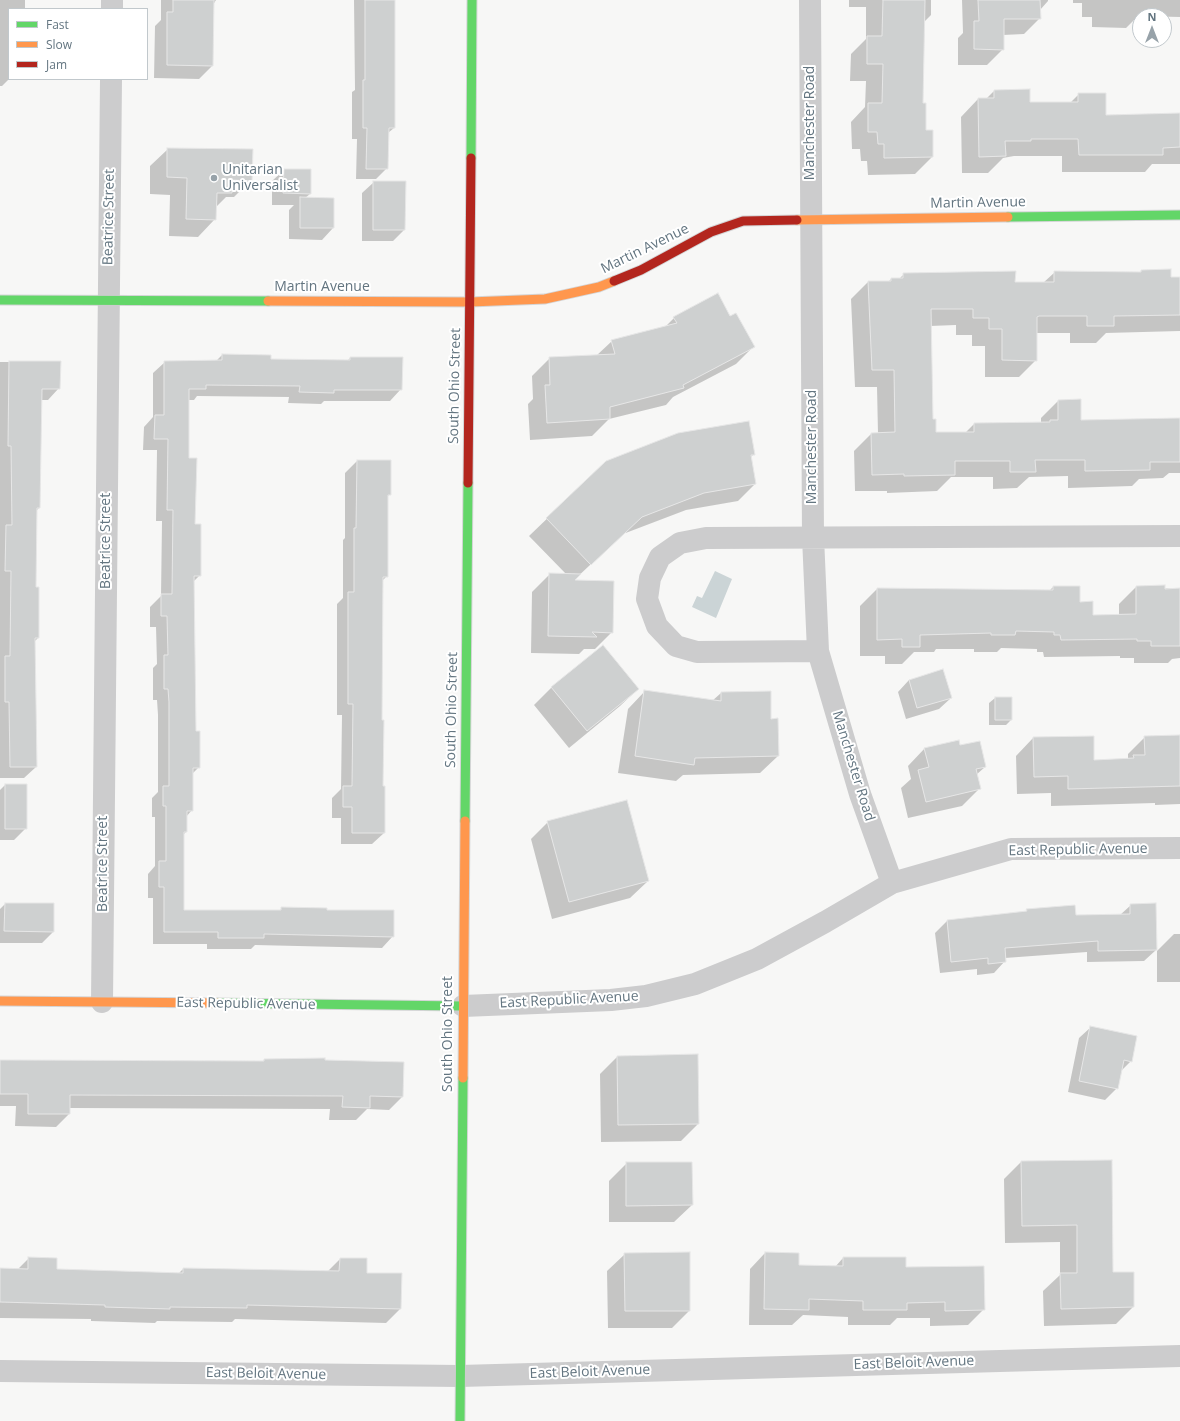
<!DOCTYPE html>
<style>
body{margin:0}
#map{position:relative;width:1180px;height:1421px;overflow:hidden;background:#f7f7f6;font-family:"Open Sans",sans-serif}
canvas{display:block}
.legend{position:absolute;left:8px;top:8px;width:140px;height:72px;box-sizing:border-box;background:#fff;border:1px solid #c1c8cc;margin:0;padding:5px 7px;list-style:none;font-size:12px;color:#637580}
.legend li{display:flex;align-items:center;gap:8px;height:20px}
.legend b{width:20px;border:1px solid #c1c8cc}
.north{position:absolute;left:1132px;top:8px;width:40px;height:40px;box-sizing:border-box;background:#fff;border:1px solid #c1c8cc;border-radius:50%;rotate:0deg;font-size:11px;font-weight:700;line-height:16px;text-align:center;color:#637580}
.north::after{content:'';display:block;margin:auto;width:14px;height:18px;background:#97a2a9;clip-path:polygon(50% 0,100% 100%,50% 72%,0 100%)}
</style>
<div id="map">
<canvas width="1180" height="1421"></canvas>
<ul class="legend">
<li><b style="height:5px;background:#63d668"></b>Fast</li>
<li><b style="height:5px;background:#ff974d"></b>Slow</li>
<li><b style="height:5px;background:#b3261e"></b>Jam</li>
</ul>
<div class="north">N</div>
</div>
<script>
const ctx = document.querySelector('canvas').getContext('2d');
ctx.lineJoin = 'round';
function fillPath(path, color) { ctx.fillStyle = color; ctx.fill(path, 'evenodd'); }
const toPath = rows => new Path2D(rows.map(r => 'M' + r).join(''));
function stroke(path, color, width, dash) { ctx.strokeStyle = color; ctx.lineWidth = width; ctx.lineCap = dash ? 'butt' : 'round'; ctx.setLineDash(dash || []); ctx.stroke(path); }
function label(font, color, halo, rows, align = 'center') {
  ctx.font = font + ' "Open Sans",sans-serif'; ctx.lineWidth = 4; ctx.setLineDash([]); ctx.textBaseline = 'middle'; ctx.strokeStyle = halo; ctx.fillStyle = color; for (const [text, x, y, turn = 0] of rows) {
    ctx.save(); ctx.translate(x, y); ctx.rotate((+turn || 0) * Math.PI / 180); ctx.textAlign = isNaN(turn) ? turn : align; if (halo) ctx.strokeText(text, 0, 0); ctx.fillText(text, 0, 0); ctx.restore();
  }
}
const water = toPath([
 [715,571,732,579,716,618,692,607,697,596,702,598]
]);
const shadow = toPath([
 [0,0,25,0,25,9,9,9,9,79,2,86,0,86],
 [161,0,216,0,213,5,212,66,199,79,154,78,155,26,161,20],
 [354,0,395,0,394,128,388,133,387,168,376,179,356,179,357,139,352,139,352,92,355,90],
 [849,0,931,0,931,15,924,22,922,104,925,131,932,157,915,174,868,175,867,161,861,161,860,149,852,149,851,122,865,107,866,81,850,81,851,54,866,39,866,7,849,7],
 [962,0,1048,0,1048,1,1040,10,1040,18,1024,34,1003,35,1003,49,987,65,958,65,958,38,963,33],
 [1073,0,1180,0,1180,17,1138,16,1126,28,1092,27,1092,17,1082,17,1082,3,1073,3],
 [994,91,1029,103,1070,103,1079,94,1105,116,1180,114,1180,164,1152,164,1145,172,1062,172,1062,156,1014,156,1003,158,988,173,962,173,961,117,978,99,986,99],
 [168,149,251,180,234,197,226,197,215,208,215,219,198,237,169,236,170,195,150,194,150,166],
 [284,170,310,194,305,198,333,228,322,240,289,239,289,210,294,205,272,205,272,181],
 [374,182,404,230,393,241,362,241,362,193],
 [1141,271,1170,278,1180,278,1180,331,1106,333,1096,343,1070,343,1070,333,1036,333,1036,360,1019,377,985,377,985,346,972,346,972,335,956,335,956,325,930,326,932,420,935,433,965,433,974,424,1041,423,1041,418,1058,401,1080,421,1180,418,1180,473,1169,473,1163,478,1139,479,1132,486,1068,488,1068,476,1029,477,1017,488,993,489,993,477,951,477,937,491,887,493,887,491,855,491,854,451,871,434,878,434,877,387,855,387,851,299,868,282,888,282,891,279,899,279,904,274,1014,283,1043,283,1055,272,1140,273],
 [674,318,730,318,753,347,736,364,673,397,666,405,609,419,592,436,530,440,528,404,533,399,532,376,550,358,596,356,612,341,664,328],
 [222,355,270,360,347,361,350,358,402,358,401,389,390,401,324,401,321,404,288,403,289,397,197,396,194,400,188,400,188,459,200,575,193,582,195,732,199,767,192,774,192,810,186,817,186,832,183,835,183,911,279,911,282,908,326,911,393,936,382,948,255,945,251,949,207,949,207,944,153,944,153,898,148,898,148,874,155,866,155,817,152,817,152,798,158,792,158,715,157,700,153,700,153,668,157,664,156,627,150,627,150,607,161,596,162,521,156,521,157,450,143,450,144,427,153,417,153,373,165,362,216,361],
 [0,362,60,362,59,388,48,400,41,400,39,508,36,511,35,588,38,638,34,642,36,767,24,778,0,778],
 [754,454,750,458,755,484,738,501,686,510,623,534,573,581,612,632,595,649,584,649,579,654,531,653,532,592,550,574,567,575,529,536,606,462],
 [357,461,390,461,390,494,387,497,387,576,382,581,381,721,384,833,372,844,341,844,341,818,332,818,332,798,341,789,342,715,337,715,337,604,343,598,343,540,345,538,345,473],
 [1053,587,1079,603,1092,616,1119,615,1119,604,1136,587,1180,589,1180,658,1172,659,1168,663,1134,663,1134,658,1120,658,1120,656,1044,657,1043,652,1037,652,1037,649,1001,648,997,652,974,652,974,649,936,649,934,652,914,652,902,664,885,664,885,656,860,656,860,606,877,589,1050,590],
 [603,646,638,689,620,706,569,748,534,705,551,688],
 [942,671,951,698,939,709,906,719,898,692,909,680],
 [645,691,712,701,721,693,770,720,778,756,760,773,683,775,676,781,618,773,628,709],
 [995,698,1011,698,1011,720,1006,725,989,725,989,703],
 [1180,736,1180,804,1155,805,1155,803,1051,806,1051,793,1017,794,1016,756,1033,738,1093,761,1128,760,1128,754,1145,737],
 [959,746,985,767,976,775,979,789,962,806,908,818,901,788,911,779,908,766,925,748],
 [5,785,26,785,26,828,14,840,0,840,0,790],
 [548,822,648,881,630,898,552,919,531,839],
 [5,904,53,904,53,932,42,943,0,943,0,909],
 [1131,905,1156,950,1144,961,1087,962,1087,952,1005,958,1005,961,994,973,977,975,977,969,940,973,935,933,947,921,1025,913,1027,910,1075,916,1120,915],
 [1174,934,1180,934,1180,982,1157,982,1157,951],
 [1091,1027,1131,1061,1120,1072,1117,1088,1105,1100,1068,1092,1079,1038],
 [617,1057,698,1124,681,1141,601,1142,600,1074],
 [324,1059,402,1097,389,1110,367,1109,356,1120,329,1120,330,1109,69,1108,69,1114,56,1127,15,1126,16,1106,0,1106,0,1060,262,1062,264,1060],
 [1111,1161,1112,1273,1133,1307,1116,1324,1044,1326,1043,1291,1060,1275,1060,1242,1005,1243,1004,1179,1021,1162],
 [691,1163,692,1205,674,1222,609,1222,609,1181,626,1164],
 [765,1253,798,1266,835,1267,843,1258,905,1268,984,1309,968,1325,930,1326,930,1318,897,1318,890,1325,848,1325,848,1317,803,1315,792,1325,749,1325,750,1269],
 [625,1254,689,1311,672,1328,608,1328,607,1271],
 [29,1258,55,1270,178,1274,183,1269,327,1272,340,1259,366,1259,366,1274,400,1309,386,1323,235,1319,232,1322,157,1321,155,1323,91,1321,91,1319,0,1318,0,1269,17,1270]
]);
const building = toPath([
 [173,0,214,0,213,66,167,65,167,12,173,12,173,0],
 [365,0,395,0,395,128,389,128,388,169,366,169,367,128,363,128,363,80,365,80,365,0],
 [883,0,925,0,923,103,926,103,926,130,933,130,933,157,884,158,884,144,878,144,877,132,868,132,868,103,882,103,883,64,867,64,867,36,882,36,883,0],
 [978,0,1040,0,1041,19,1004,19,1004,50,974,49,974,21,979,21,978,0],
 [1030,89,1030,102,1078,102,1078,93,1106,93,1106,115,1180,113,1180,147,1163,148,1163,155,1079,155,1078,139,1031,139,1031,141,1005,141,1006,156,979,157,978,98,994,98,994,90,1030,89],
 [167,148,253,149,252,181,232,180,232,193,217,193,216,220,186,219,187,178,167,177,167,148],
 [284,169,311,169,311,194,283,193,284,169],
 [373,181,406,181,405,230,373,230,373,181],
 [300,197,334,198,334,228,300,228,300,197],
 [1171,269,1171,277,1180,277,1180,315,1114,316,1114,326,1087,326,1087,316,1039,316,1037,317,1037,361,1002,360,1002,329,989,329,989,318,973,318,973,309,931,309,933,419,936,419,936,432,974,432,974,423,1050,422,1050,420,1058,420,1058,400,1081,399,1081,420,1180,418,1180,462,1150,462,1150,470,1085,471,1085,460,1035,460,1036,472,1010,472,1010,461,955,461,955,475,904,476,904,474,872,475,871,433,895,432,894,370,872,370,868,281,891,281,891,278,903,278,903,273,1016,271,1015,282,1054,282,1054,271,1141,272,1141,270,1171,269],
 [718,293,730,316,736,313,755,347,683,385,684,388,610,407,610,419,547,423,545,385,550,385,549,357,615,354,611,340,677,323,673,317,718,293],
 [222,354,271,355,271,359,350,360,350,357,403,357,402,390,334,390,334,393,299,392,300,386,206,385,206,389,189,389,189,458,197,458,195,524,201,524,201,576,194,576,196,731,200,731,200,768,193,768,193,811,187,811,187,832,184,832,184,910,281,910,281,907,327,908,327,910,394,910,394,937,264,934,264,938,218,938,218,932,164,932,164,887,159,887,159,861,166,861,166,806,163,806,163,786,169,786,169,702,168,689,164,689,164,655,168,655,167,616,161,616,161,594,172,594,173,510,167,510,168,439,154,439,155,415,164,415,164,361,222,360,222,354],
 [9,361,61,361,60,389,42,389,40,508,37,508,36,587,39,587,39,638,35,638,37,767,10,767,9,702,5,702,5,656,10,656,11,571,5,571,6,525,12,525,11,446,8,446,9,361],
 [749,421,755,455,751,455,756,484,704,493,642,517,591,565,546,518,606,461,678,433,749,421],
 [357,460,391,460,391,495,388,495,388,577,383,577,382,720,384,720,383,786,385,786,385,833,352,833,352,807,343,807,343,786,352,786,353,704,348,704,348,592,354,592,354,528,356,528,357,460],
 [549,573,581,574,575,580,614,581,613,633,592,632,597,637,548,636,549,573],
 [1165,585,1165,589,1180,588,1180,646,1151,646,1151,641,1137,641,1137,639,1061,640,1060,635,1054,635,1054,632,1016,631,1015,635,991,635,991,633,920,635,920,647,902,647,902,639,877,640,877,588,1053,590,1053,586,1080,586,1080,602,1093,601,1093,615,1136,614,1136,586,1165,585],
 [603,645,639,689,587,731,551,687,603,645],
 [943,669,952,698,917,708,909,680,943,669],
 [644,690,721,701,721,692,771,691,771,719,778,718,779,756,695,758,694,765,635,756,644,690],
 [995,697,1012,697,1012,720,995,720,995,697],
 [1180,735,1180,786,1068,789,1068,776,1034,777,1033,737,1094,736,1094,760,1134,758,1133,755,1145,755,1144,736,1180,735],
 [959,740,960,745,980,741,986,767,976,769,981,789,926,802,918,770,929,767,924,748,959,740],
 [5,784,27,784,27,829,5,829,5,784],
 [627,800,649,881,569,902,547,821,627,800],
 [5,903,54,903,54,932,4,931,5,903],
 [1156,903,1157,950,1098,951,1098,941,1005,948,1006,962,988,964,988,958,951,962,947,920,1027,911,1026,909,1075,905,1076,915,1130,914,1130,904,1156,903],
 [1090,1026,1137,1036,1132,1062,1124,1060,1118,1089,1079,1081,1090,1026],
 [698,1054,699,1124,618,1125,617,1056,698,1054],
 [325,1058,325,1060,404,1062,403,1097,370,1096,370,1108,342,1107,343,1096,70,1095,70,1114,28,1114,28,1094,0,1094,0,1060,264,1061,264,1059,325,1058],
 [1112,1160,1113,1272,1134,1272,1134,1307,1061,1309,1060,1273,1077,1273,1077,1225,1022,1226,1021,1161,1112,1160],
 [626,1162,692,1162,693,1205,626,1206,626,1162],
 [690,1252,690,1311,625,1311,624,1253,690,1252],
 [765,1252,799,1253,799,1265,843,1266,843,1257,906,1257,906,1267,984,1266,985,1310,945,1311,945,1302,907,1303,907,1310,863,1310,863,1301,809,1299,809,1310,764,1309,765,1252],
 [28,1257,57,1258,57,1269,183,1273,183,1268,339,1271,340,1258,367,1258,367,1273,402,1273,401,1309,247,1305,247,1308,170,1307,170,1309,105,1307,105,1305,0,1302,0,1268,28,1269,28,1257]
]);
const street = toPath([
 [810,0,813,537,818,651,860,794,892,883],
 [112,9,112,0],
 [818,651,697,652,676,646,657,626,647,599,650,578,660,557,680,543,706,538,1180,536],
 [102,1002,111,79],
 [463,1006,611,1000,646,996,695,984,757,959,825,922,892,883,1011,849,1180,848],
 [0,1371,460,1376,1180,1356]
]);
const fast = toPath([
 [471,158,472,0],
 [1008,217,1180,215],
 [0,300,268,301],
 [465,821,468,483],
 [217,1003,463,1006],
 [460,1421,463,1078]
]);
const slow = toPath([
 [797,220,1008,217],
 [268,301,470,302,545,299,599,287,614,281],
 [0,1001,217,1003],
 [463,1078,465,821]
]);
const jam = toPath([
 [614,281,641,270,711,232,743,221,797,220],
 [468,483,471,158]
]);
const markers = [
 [214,178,4,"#97a2a9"]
];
const streetNames = [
 ["Manchester Road",810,123,-90],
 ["Martin Avenue",978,203,-1],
 ["Beatrice Street",109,217,-89],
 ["Martin Avenue",645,249,-26],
 ["Martin Avenue",322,287],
 ["South Ohio Street",455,386,-89],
 ["Manchester Road",812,447,-90],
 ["Beatrice Street",106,541,-90],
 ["South Ohio Street",452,710,-89],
 ["Manchester Road",853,766,73],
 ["East Republic Avenue",1078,850,-1],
 ["Beatrice Street",103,864,-90],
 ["East Republic Avenue",569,1000,-3],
 ["East Republic Avenue",246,1004,1],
 ["South Ohio Street",448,1034,-90],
 ["East Beloit Avenue",914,1363,-2],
 ["East Beloit Avenue",590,1372,-2],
 ["East Beloit Avenue",266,1374,1]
];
const poiNames = [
 ["Unitarian",222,170],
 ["Universalist",222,186]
];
fillPath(water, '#cbd4d6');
fillPath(shadow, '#0003');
fillPath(building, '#ced0d0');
stroke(building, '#e6e6e6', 1);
stroke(fast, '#d4d5d6', 11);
stroke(slow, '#d4d5d6', 11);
stroke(jam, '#d4d5d6', 11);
stroke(street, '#cccccd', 22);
stroke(fast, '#63d668', 9);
stroke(slow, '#ff974d', 9);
stroke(jam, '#b3261e', 9);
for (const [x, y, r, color] of markers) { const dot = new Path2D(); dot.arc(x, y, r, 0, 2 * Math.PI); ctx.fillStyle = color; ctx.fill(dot); stroke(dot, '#fff', 1.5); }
label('14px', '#637580', '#fff', streetNames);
label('14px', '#637580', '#fff', poiNames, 'left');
</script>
